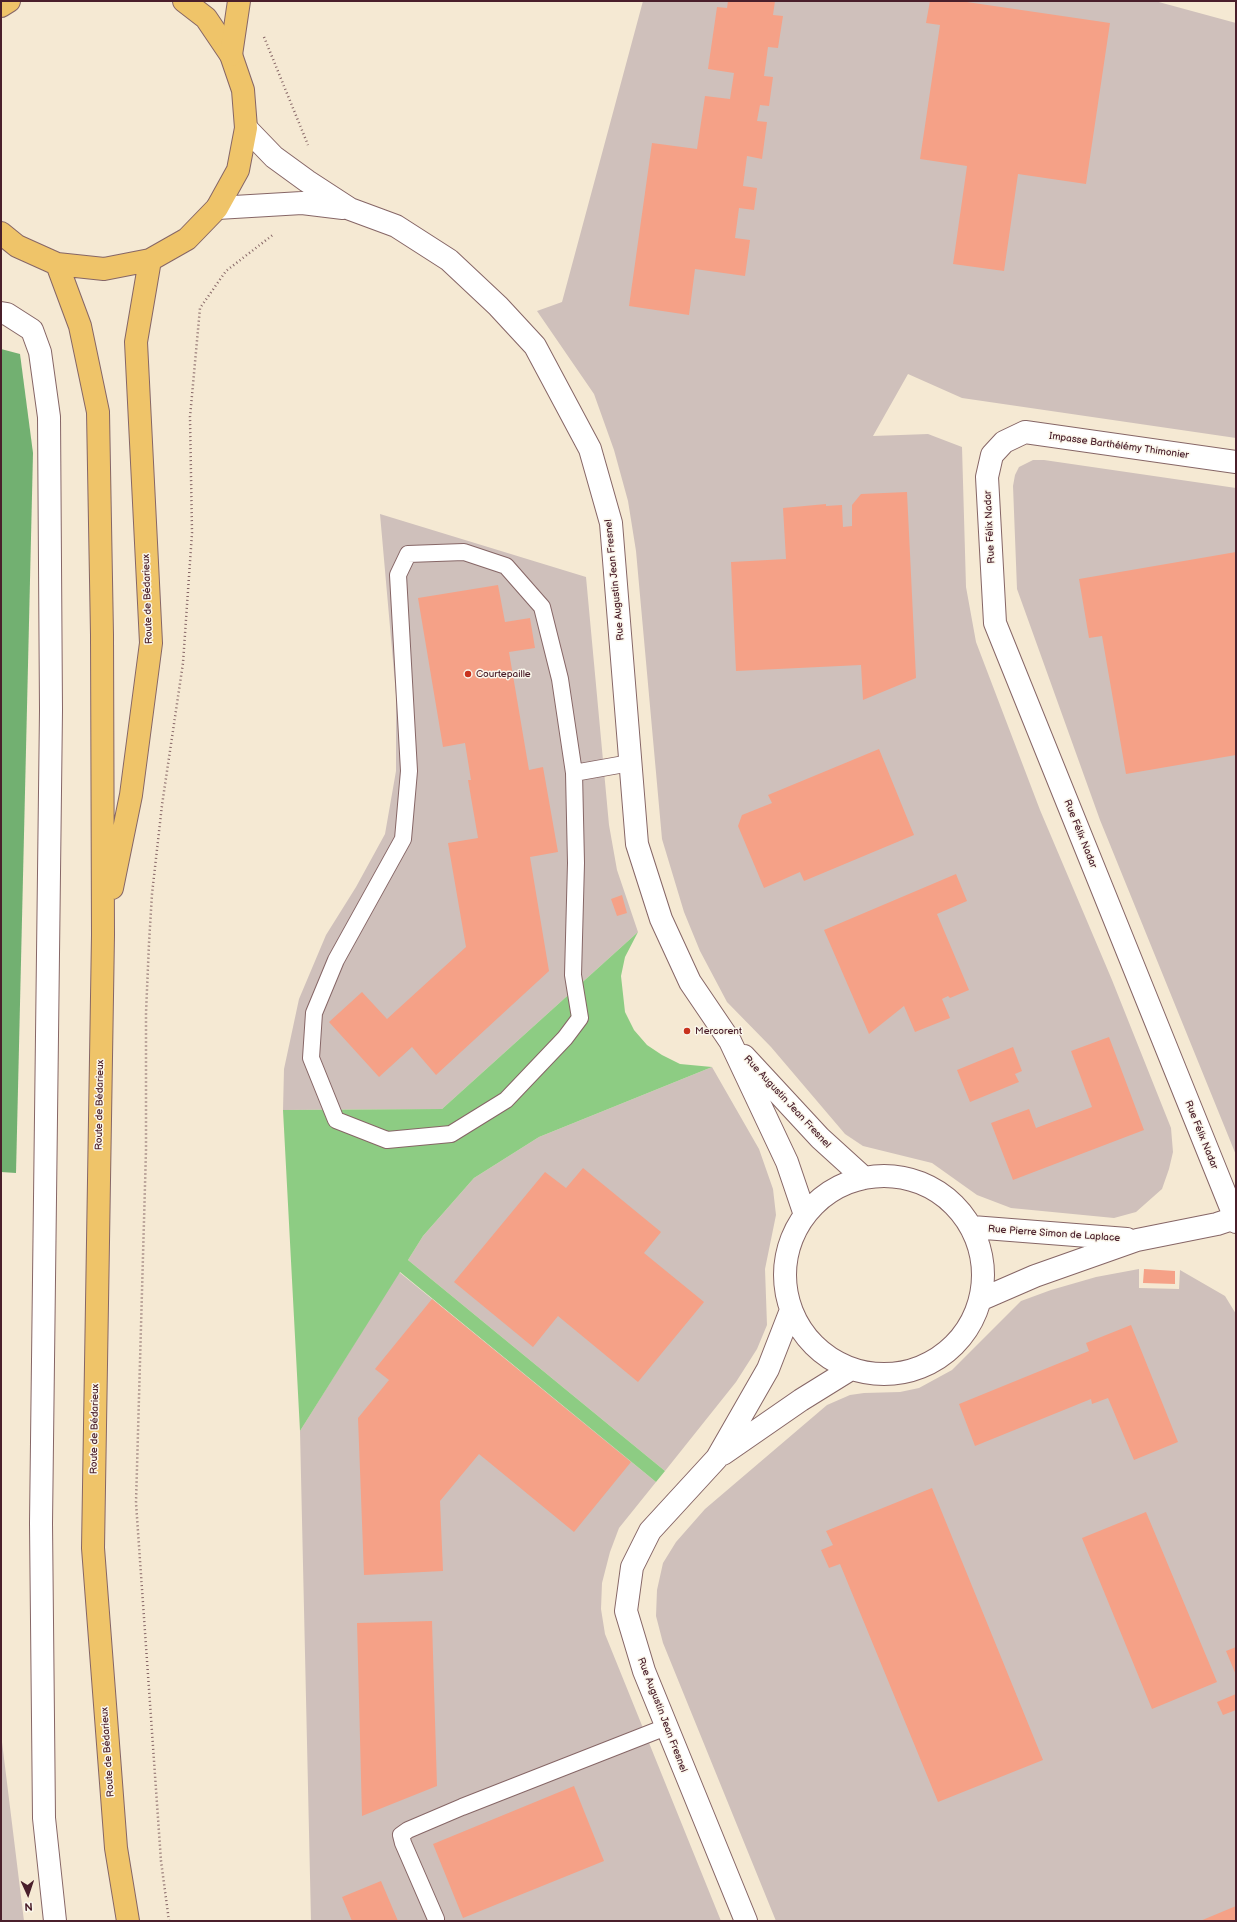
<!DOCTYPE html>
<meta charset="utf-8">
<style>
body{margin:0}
#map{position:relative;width:1237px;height:1922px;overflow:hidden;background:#f5e9d3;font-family:"Balsamiq Sans",sans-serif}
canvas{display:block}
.frame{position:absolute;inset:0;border:2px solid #4a1f2b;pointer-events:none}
.north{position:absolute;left:8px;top:1874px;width:40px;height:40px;-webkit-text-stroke:3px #fbf7ec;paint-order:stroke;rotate:177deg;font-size:11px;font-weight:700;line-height:16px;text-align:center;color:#4a1f2b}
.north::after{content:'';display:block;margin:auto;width:14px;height:18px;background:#4a1f2b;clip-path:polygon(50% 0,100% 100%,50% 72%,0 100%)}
</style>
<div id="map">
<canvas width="1237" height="1922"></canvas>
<div class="frame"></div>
<div class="north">N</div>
</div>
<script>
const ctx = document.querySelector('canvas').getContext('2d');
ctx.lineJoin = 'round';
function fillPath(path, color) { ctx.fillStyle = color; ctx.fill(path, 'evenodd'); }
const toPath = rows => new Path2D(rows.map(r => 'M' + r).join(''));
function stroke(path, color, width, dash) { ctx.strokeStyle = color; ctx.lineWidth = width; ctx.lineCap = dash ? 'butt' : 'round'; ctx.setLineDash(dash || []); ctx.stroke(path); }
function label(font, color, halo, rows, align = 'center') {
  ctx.font = font + ' "Balsamiq Sans",sans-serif'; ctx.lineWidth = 3; ctx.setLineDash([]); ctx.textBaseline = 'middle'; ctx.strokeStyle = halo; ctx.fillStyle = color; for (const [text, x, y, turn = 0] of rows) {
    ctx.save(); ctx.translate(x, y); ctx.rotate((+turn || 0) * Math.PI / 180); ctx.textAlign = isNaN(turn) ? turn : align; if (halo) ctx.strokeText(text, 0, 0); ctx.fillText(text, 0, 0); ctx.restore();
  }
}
const industrial = toPath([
 [643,1,1155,1,1236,23,1236,438,962,398,908,374,873,436,928,434,962,447,966,587,976,642,1040,810,1112,980,1171,1128,1173,1152,1169,1169,1162,1189,1136,1212,1114,1218,1011,1208,977,1195,932,1163,863,1146,845,1134,771,1047,727,1002,700,951,684,912,662,839,636,551,628,501,614,450,594,394,537,311,562,302],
 [1033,460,1044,460,1236,488,1236,1155,1100,820,1017,589,1013,486,1015,475,1019,467],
 [380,514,586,577,609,825,617,870,638,932,442,1109,283,1110,284,1069,299,999,326,935,356,887,385,834,396,771,396,695],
 [712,1067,759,1149,773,1189,776,1215,765,1269,767,1325,757,1349,736,1382,665,1471,408,1260,423,1236,474,1178,539,1137],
 [1139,1269,1139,1288,1179,1289,1180,1270,1225,1296,1236,1314,1236,1921,776,1921,663,1643,656,1616,657,1590,663,1563,676,1542,705,1509,827,1405,850,1395,864,1393,900,1392,919,1388,952,1370,1021,1301,1051,1290,1096,1277],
 [399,1272,656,1482,619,1528,610,1552,602,1583,601,1609,605,1634,721,1921,311,1921,300,1431],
 [1,1734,24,1921,1,1921]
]);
const green = toPath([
 [638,932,625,957,621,976,625,1012,634,1030,647,1045,662,1055,680,1064,712,1067,539,1137,474,1178,423,1236,408,1260,665,1471,656,1482,400,1272,300,1431,283,1110,442,1109]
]);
const forest = toPath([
 [1,349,20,354,33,453,16,1173,1,1172]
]);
const building = toPath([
 [728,1,775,1,773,15,783,16,778,48,768,47,764,76,773,77,769,106,760,105,757,121,767,122,762,159,747,156,743,186,757,188,754,210,739,208,735,238,750,240,745,276,695,269,689,315,629,306,652,143,697,149,705,96,730,99,734,73,708,69,717,7,727,8],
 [930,1,960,1,1110,23,1086,184,1018,174,1004,271,953,264,967,166,920,159,940,25,926,23],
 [907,492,916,678,863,700,861,665,736,671,731,562,786,559,783,508,826,504,826,506,842,505,843,527,852,526,852,505,861,494],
 [1236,552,1236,755,1126,774,1102,636,1089,638,1079,579],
 [498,585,505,622,530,618,535,648,509,652,529,770,543,767,558,852,530,857,549,971,436,1075,412,1047,379,1077,329,1022,362,992,387,1019,466,947,448,843,478,838,468,780,471,780,465,743,443,747,418,598],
 [879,749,914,835,804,881,800,872,764,888,738,826,742,815,772,803,768,795],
 [956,874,967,901,937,914,969,990,950,998,948,996,942,999,950,1018,915,1032,904,1006,869,1034,824,930],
 [622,895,627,913,617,916,611,899],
 [1109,1037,1144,1130,1013,1180,991,1123,1029,1109,1036,1128,1092,1107,1071,1051],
 [1013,1047,1022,1071,1015,1074,1019,1082,970,1102,957,1070],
 [583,1168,661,1232,644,1253,704,1302,638,1382,558,1316,533,1347,454,1282,545,1172,566,1188],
 [1144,1269,1175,1271,1175,1284,1143,1283],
 [432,1299,631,1462,574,1532,479,1454,440,1501,443,1571,364,1575,358,1418,389,1380,375,1369],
 [1131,1325,1178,1442,1134,1460,1108,1398,1092,1404,1091,1399,975,1446,959,1404,1089,1351,1086,1343],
 [932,1488,1043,1760,938,1802,840,1564,829,1568,821,1550,833,1545,826,1531],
 [1146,1512,1217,1682,1152,1709,1082,1538],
 [432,1621,437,1786,362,1816,357,1623],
 [1236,1647,1236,1675,1226,1651],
 [1236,1694,1236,1710,1223,1715,1217,1702],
 [574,1786,604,1861,463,1918,433,1844],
 [381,1881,398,1921,352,1921,342,1897],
 [1236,1906,1236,1921,1200,1921]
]);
const path = toPath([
 [264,37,308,145],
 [169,1921,161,1861,136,1503,146,1150,146,1013,149,943,152,894,162,805,183,663,192,533,190,417,200,308,226,271,274,234]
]);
const lane = toPath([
 [574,773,560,679,542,607,506,566,464,552,408,554,398,575,409,771,403,839,336,960,314,1013,311,1058,336,1120,387,1140,451,1134,506,1100,565,1038,580,1018,573,975,576,863,574,773,630,763],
 [436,1919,403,1843,401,1835,408,1830,462,1807,666,1727]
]);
const street = toPath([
 [246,128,274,157,307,181,350,209,396,226,449,260,498,306,535,346,590,449,611,523,637,844,661,919,690,982,730,1041,787,1162,805,1215],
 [217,208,302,203,343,208],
 [1,313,7,314,32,330,40,352,49,417,51,710,41,1523,44,1818,55,1921],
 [744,1056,820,1138,864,1178],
 '785 1275a99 99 0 1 1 198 0a99 99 0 1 1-198 0Z',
 [1235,1218,995,623,987,477,992,455,1004,442,1025,432,1236,462],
 [972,1227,1127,1239],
 [982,1299,1035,1276,1137,1240,1217,1224,1235,1218,1236,1222],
 [723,1454,801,1400,851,1369],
 [746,1921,644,1671,626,1611,632,1567,650,1531,717,1458,768,1369,791,1310]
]);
const primary = toPath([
 [1,6,9,1],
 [1,233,17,246,57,264,104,269,150,260,187,239,217,208,238,170,246,128,243,90,231,55,206,18,184,1],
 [57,264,80,326,98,412,102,635,103,935,93,1548,116,1848,128,1921],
 [112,888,131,795,151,643,136,342,150,260]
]);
const highway = toPath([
 [231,55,239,1]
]);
const markers = [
 [468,674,4,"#c8321e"],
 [687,1031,4,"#c8321e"]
];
const streetNames = [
 ["Impasse Barthélémy Thimonier",1119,446,8],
 ["Rue Félix Nadar",990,527,-93],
 ["Rue Augustin Jean Fresnel",615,580,-96],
 ["Route de Bédarieux",148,599,-92],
 ["Rue Félix Nadar",1080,834,68],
 ["Rue Augustin Jean Fresnel",787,1102,47],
 ["Route de Bédarieux",100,1105,-89],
 ["Rue Félix Nadar",1201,1135,68],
 ["Rue Pierre Simon de Laplace",1054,1234,4],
 ["Route de Bédarieux",95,1429,-89],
 ["Rue Augustin Jean Fresnel",662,1715,69],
 ["Route de Bédarieux",108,1752,-94]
];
const poiNames = [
 ["Courtepaille",476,674],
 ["Mercorent",695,1031]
];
fillPath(industrial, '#cfc0bb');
fillPath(green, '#8dcc83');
fillPath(forest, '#72b071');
fillPath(building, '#f5a187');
stroke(lane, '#866666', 18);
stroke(street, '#866666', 24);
stroke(primary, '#866666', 24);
stroke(highway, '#866666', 24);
stroke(path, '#866666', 2.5, [1, 3]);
stroke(lane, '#fff', 16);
stroke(street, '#fff', 22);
stroke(primary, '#efc469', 22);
stroke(highway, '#efc469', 22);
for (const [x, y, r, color] of markers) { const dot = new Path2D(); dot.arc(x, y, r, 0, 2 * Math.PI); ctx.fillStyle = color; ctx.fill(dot); stroke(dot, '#fbf7ec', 1.5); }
label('10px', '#4a1f2b', '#fbf7ec', streetNames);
label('10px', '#4a1f2b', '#fbf7ec', poiNames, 'left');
</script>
